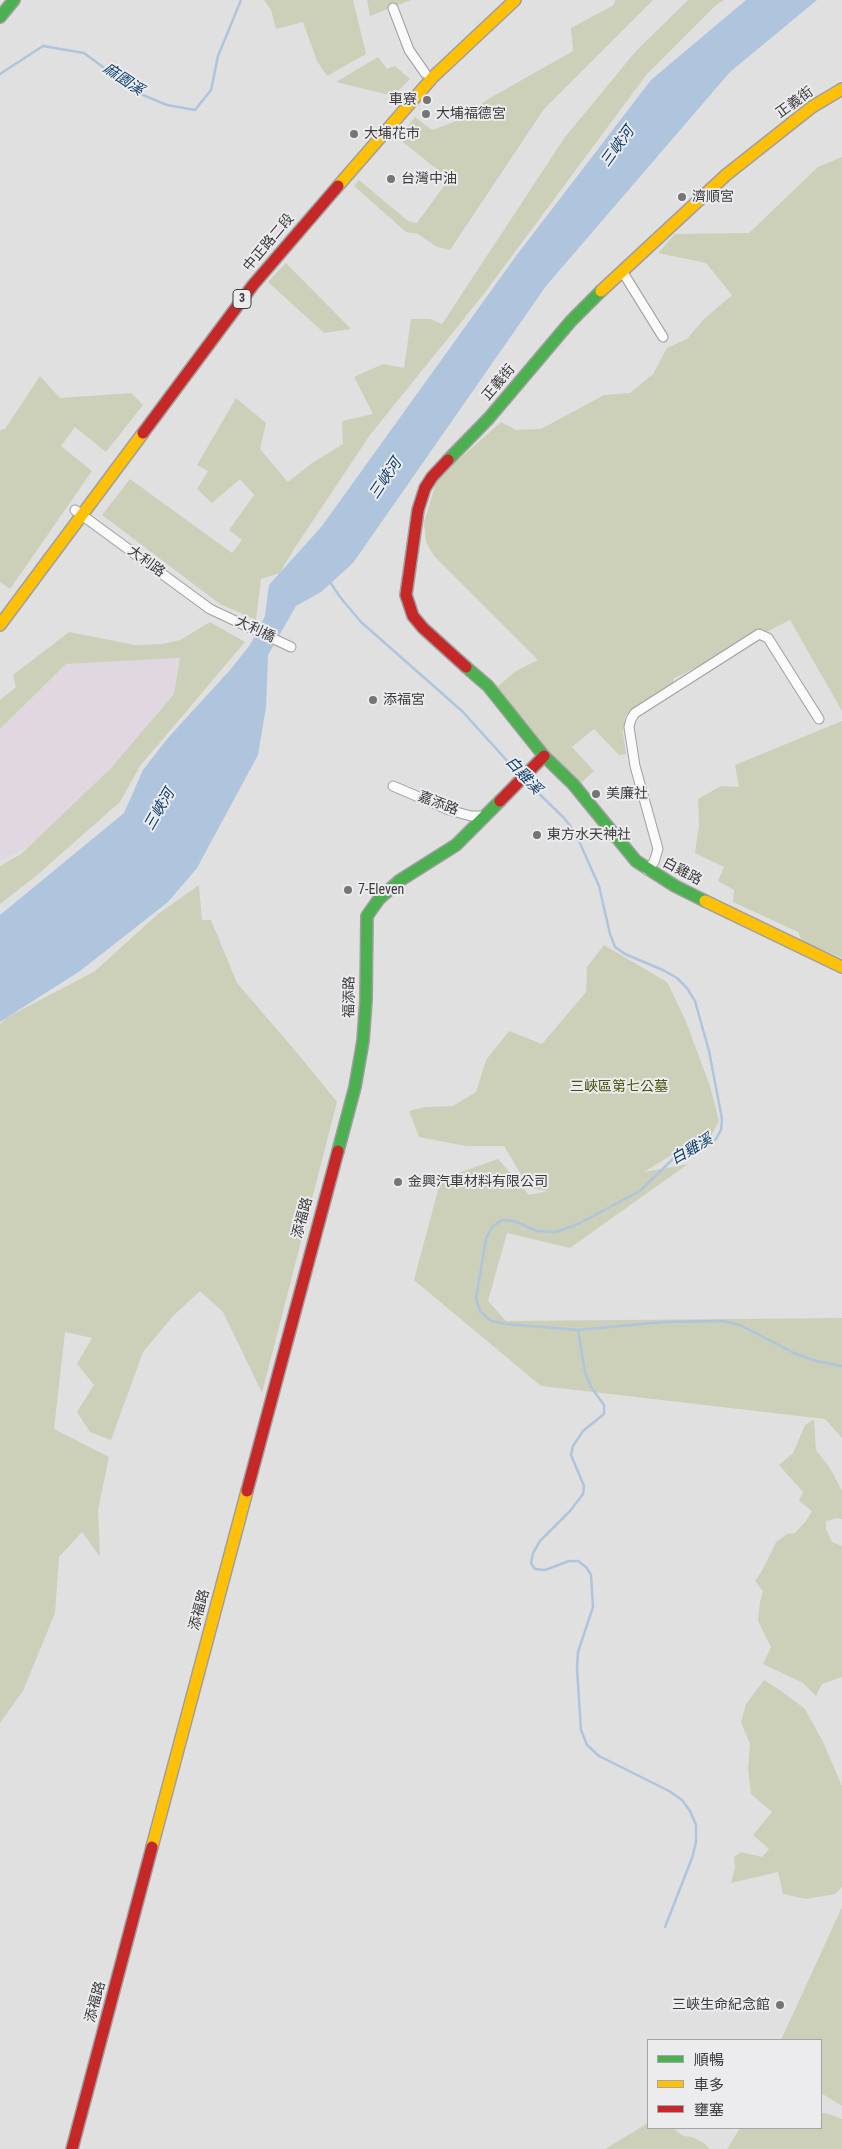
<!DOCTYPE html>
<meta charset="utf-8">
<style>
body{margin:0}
#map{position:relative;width:842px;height:2149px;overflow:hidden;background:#e0e0e1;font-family:"Roboto Condensed","Noto Sans TC",sans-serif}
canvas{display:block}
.legend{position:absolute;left:647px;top:2039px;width:175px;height:90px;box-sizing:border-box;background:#ececef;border:1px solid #a5a5a7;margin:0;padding:6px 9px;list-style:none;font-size:15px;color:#3b3b3c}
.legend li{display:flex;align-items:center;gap:10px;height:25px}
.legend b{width:25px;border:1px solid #a5a5a7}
</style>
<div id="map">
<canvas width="842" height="2149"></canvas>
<ul class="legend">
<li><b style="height:6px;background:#4caf50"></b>順暢</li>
<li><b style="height:6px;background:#ffc107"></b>車多</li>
<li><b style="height:6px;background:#c62828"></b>壅塞</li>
</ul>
</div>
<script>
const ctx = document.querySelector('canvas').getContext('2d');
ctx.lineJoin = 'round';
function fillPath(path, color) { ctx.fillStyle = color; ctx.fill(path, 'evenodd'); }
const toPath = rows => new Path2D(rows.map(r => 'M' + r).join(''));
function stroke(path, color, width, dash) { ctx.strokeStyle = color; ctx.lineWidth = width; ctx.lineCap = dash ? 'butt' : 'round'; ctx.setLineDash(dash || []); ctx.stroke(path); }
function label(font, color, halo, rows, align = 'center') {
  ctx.font = font + ' "Roboto Condensed","Noto Sans TC",sans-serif'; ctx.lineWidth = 4; ctx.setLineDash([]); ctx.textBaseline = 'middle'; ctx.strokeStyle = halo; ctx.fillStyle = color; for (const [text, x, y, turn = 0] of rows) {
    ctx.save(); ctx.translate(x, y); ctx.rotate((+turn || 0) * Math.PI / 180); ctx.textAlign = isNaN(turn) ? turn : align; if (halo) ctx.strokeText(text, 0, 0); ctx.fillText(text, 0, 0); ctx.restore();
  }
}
const industrial = toPath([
 [180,658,174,694,111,768,28,847,0,861,0,729,66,664]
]);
const green = toPath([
 [264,0,353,0,366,54,327,76,317,61,303,22,276,29,271,10],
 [367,0,411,0,370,16],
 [615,0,653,0,544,109,450,250,437,247,418,234,406,232,354,186,359,180,408,221,417,223,449,179,398,138,415,117,432,130,454,122,490,98,573,51,571,28,614,5],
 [688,0,724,0,715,6,647,74,483,295,370,435,292,552,280,573,261,579,256,620,220,604,102,515,130,479,232,553,242,540,229,530,254,495,240,479,212,503,197,489,208,471,197,465,236,398,266,423,260,449,288,482,312,463,343,444,342,421,373,414,354,377,383,364,404,368,411,319,430,319,442,324,565,137,636,51],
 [378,57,387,69,395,66,410,79,393,96,336,82],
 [842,157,842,711,790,620,673,679,675,683,636,706,625,716,623,733,626,754,619,755,594,729,572,747,594,771,580,784,548,753,497,687,516,671,538,660,434,556,426,542,424,522,436,483,447,470,501,422,516,430,541,429,604,395,630,393,653,374,667,348,687,339,703,320,732,295,706,263,658,253,675,234,749,233,818,167],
 [286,263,351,329,324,333,268,282],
 [40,376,60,398,131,393,143,405,106,452,75,427,61,446,92,471,10,589,0,582,0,430,5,429],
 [210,622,245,642,140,766,120,802,36,876,0,904,0,866,21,854,111,768,174,694,180,658,66,664,0,729,0,700,16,687,13,675,69,632,135,645,162,644,180,640],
 [842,721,842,958,802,941,798,932,733,902,734,890,718,881,724,867,695,853,699,825,698,799,721,786,739,787,735,765],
 [199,885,202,920,211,920,237,983,299,1055,337,1102,262,1393,223,1312,200,1291,173,1316,143,1352,111,1440,90,1432,77,1412,94,1385,77,1364,92,1338,65,1332,54,1429,109,1457,98,1510,100,1557,82,1532,59,1557,55,1613,23,1691,0,1723,0,1024,6,1018,95,971,158,914],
 [604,945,667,982,685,1019,710,1086,719,1121,711,1136,688,1145,644,1172,688,1164,570,1248,507,1233,488,1301,506,1321,842,1318,842,1438,825,1419,541,1386,414,1280,441,1179,498,1159,529,1195,548,1191,529,1188,504,1146,466,1146,419,1137,409,1111,425,1107,453,1106,476,1092,486,1060,509,1031,542,1044,586,992,587,967],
 [814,1419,816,1450,830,1468,842,1491,842,1519,838,1518,826,1521,826,1529,832,1542,842,1546,842,1677,822,1684,816,1696,803,1683,763,1664,771,1647,758,1621,760,1602,763,1591,755,1581,763,1569,776,1542,787,1534,795,1533,805,1522,812,1511,799,1501,803,1492,779,1465,793,1453,805,1425],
 [764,1680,780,1690,805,1709,823,1742,842,1786,842,1887,835,1894,806,1899,783,1894,778,1872,731,1883,735,1868,734,1857,741,1852,762,1857,769,1849,753,1835,772,1812,751,1794,748,1769,750,1744,741,1722,746,1704],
 [842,1907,842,2106,821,2093,821,2040,781,2040],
 [821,2113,826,2113,842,2119,842,2149,727,2149,740,2128,821,2128],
 [648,2123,648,2128,673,2128,683,2136,692,2137,704,2143,710,2149,605,2149]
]);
const water = toPath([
 [746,0,817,0,730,72,546,286,353,563,321,592,296,606,268,655,266,707,258,755,197,868,168,902,80,971,0,1022,0,915,124,813,143,770,167,739,230,670,250,645,265,616,269,585,322,526,516,256,651,80]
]);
const stream = toPath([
 [0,74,43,46,84,53,138,93,167,105,195,110,211,90,218,56,241,0],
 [330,582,340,597,361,622,462,711,520,775],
 [526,781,564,818,575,832,599,886,610,934,615,947,625,954,663,970,677,978,687,988,695,1001,709,1051,722,1119,721,1130,716,1139,708,1144,687,1150,675,1157,640,1191,578,1224,556,1232,537,1231,514,1221,502,1220,492,1227,486,1239,476,1299,480,1311,491,1321,506,1324,578,1330,663,1322,723,1321,740,1325,794,1353,816,1361,842,1366],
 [578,1330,585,1372,591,1387,604,1405,604,1414,583,1431,573,1446,571,1455,584,1486,583,1494,570,1511,540,1541,533,1553,531,1563,535,1569,545,1570,569,1561,578,1561,586,1567,591,1575,593,1607,578,1652,577,1668,581,1730,587,1745,599,1756,669,1791,682,1800,690,1811,696,1825,696,1842,692,1858,665,1927]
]);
const street = toPath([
 [393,8,409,50,425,73],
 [622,271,663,337],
 [75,510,210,609,291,647],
 [393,786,449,810,471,816,485,816],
 [647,870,654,862,658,849,635,766,629,727,631,719,635,713,759,634,768,638,819,719]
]);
const fast = toPath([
 [0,17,14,0],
 [448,460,489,418,571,321,601,291],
 [466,667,488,686,544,756,573,784,636,861,675,886,705,901],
 [338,1151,355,1087,363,1041,366,1000,367,916,379,899,399,881,456,845,500,801]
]);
const slow = toPath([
 [338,186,433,77,515,0],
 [601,291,726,175,812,107,842,89],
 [0,625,143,433],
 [705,901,842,967],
 [152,1847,247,1491]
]);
const jam = toPath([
 [143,433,253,285,338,186],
 [448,460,432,477,425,488,418,510,406,595,413,616,423,628,466,667],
 [500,801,544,756],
 [247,1491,338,1151],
 [72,2149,152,1847]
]);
const markers = [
 [427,100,5,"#757576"],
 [426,114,5,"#757576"],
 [354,134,5,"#757576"],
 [391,179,5,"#757576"],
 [682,197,5,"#757576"],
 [373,700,5,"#757576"],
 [596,794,5,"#757576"],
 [537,835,5,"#757576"],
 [348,890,5,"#757576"],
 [398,1182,5,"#757576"],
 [780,2005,5,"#757576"]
];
const shields = [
 [242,299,18]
];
const shieldNames = [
 ["3",242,299]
];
const poiNames = [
 ["車寮",417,100,"right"],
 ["大埔福德宮",436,114],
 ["大埔花市",364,134],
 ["台灣中油",401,179],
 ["濟順宮",692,197],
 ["添福宮",383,700],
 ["美廉社",606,794],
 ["東方水天神社",547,835],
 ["7-Eleven",358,890],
 ["金興汽車材料有限公司",408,1182],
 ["三峽生命紀念館",770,2005,"right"]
];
const streetNames = [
 ["正義街",795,103,-36],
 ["中正路二段",269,243,-50],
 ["正義街",499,383,-50],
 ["大利路",146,562,36],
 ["大利橋",255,630,25],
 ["嘉添路",438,804,21],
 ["白雞路",682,872,28],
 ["福添路",350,997,-89],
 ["添福路",303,1218,-75],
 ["添福路",200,1610,-75],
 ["添福路",96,2002,-75]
];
const parkNames = [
 ["三峽區第七公墓",619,1087]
];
const waterNames = [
 ["麻園溪",123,80,34],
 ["三峽河",618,147,-54],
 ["三峽河",386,479,-56],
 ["白雞溪",523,776,47],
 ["三峽河",160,810,-60],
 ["白雞溪",692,1150,-30]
];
fillPath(industrial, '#e0d7e1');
fillPath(green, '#ccd0b9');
fillPath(water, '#aec5dd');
stroke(stream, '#aec5dd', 2.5);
stroke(street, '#9f9f9f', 11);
stroke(fast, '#9f9f9f', 14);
stroke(slow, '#9f9f9f', 14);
stroke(jam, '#9f9f9f', 14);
stroke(street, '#fafafa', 9);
stroke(fast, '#4caf50', 11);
stroke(slow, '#ffc107', 11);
stroke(jam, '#c62828', 11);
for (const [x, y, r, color] of markers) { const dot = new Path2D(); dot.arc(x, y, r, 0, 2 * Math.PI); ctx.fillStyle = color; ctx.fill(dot); stroke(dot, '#ececef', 2); }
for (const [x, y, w] of shields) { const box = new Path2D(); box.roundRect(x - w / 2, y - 9.5, w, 19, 4); ctx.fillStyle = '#ececef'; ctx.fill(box); stroke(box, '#3b3b3c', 1); }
label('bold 12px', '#3b3b3c', null, shieldNames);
label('14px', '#3b3b3c', '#ececef', poiNames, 'left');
label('14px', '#3b3b3c', '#ececef', streetNames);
label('14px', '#475108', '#ececef', parkNames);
label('italic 15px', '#0b3d69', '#ececef', waterNames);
</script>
